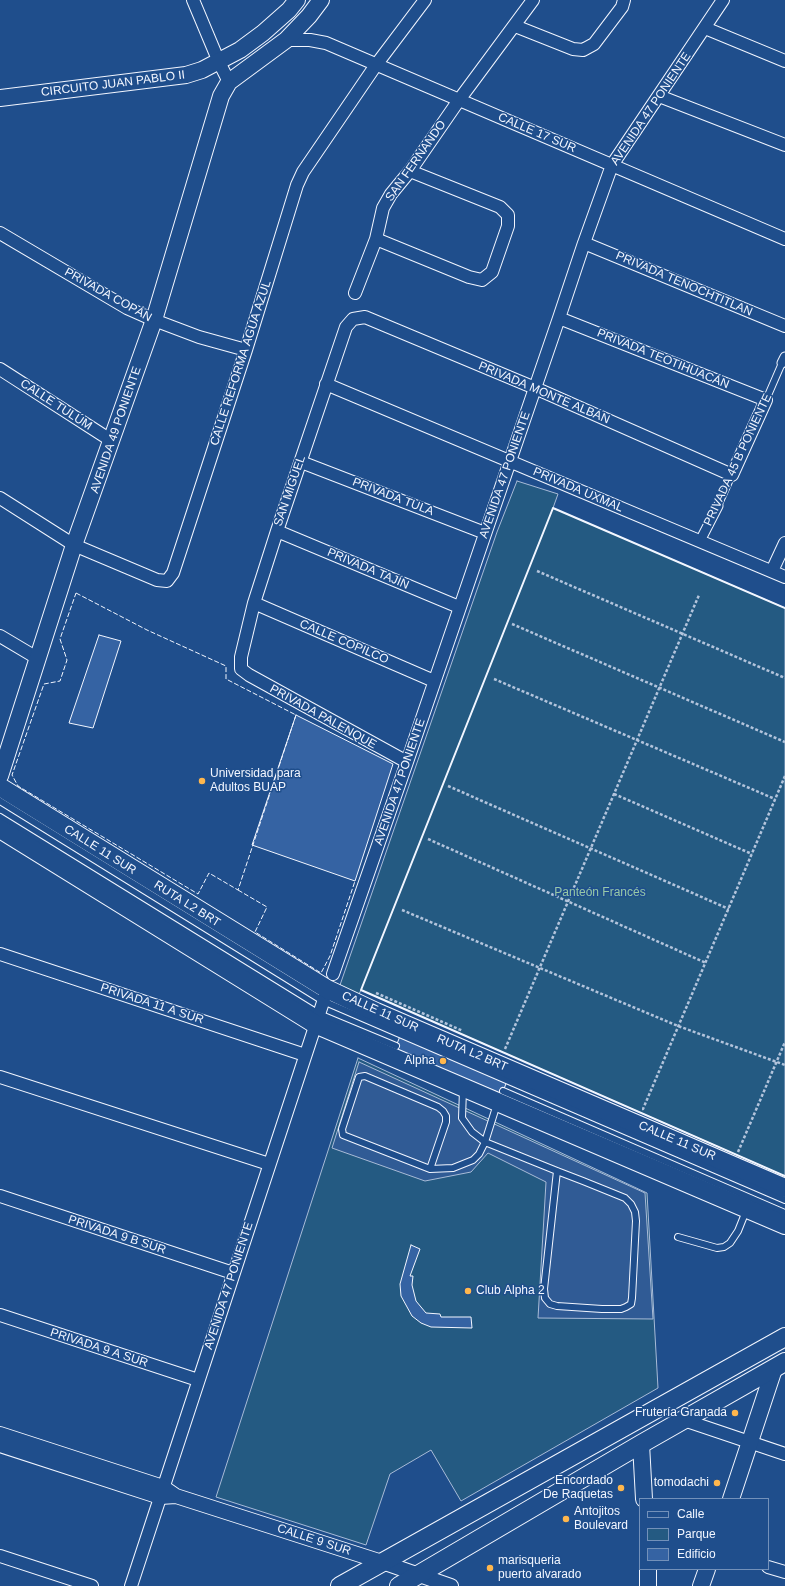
<!DOCTYPE html>
<meta charset="utf-8">
<style>
body{margin:0}
#map{position:relative;width:785px;height:1586px;overflow:hidden;background:#1f4e8c;font-family:Arial,sans-serif}
canvas{display:block}
.legend{position:absolute;left:639px;top:1498px;width:130px;height:72px;box-sizing:border-box;background:#1f4e8c;border:1px solid #7391ba;margin:0;padding:5px 7px;list-style:none;font-size:12px;color:#f2f6ff}
.legend li{display:flex;align-items:center;gap:8px;height:20px}
.legend b{width:20px;border:1px solid #7391ba}
</style>
<div id="map">
<canvas width="785" height="1586"></canvas>
<ul class="legend">
<li><b style="height:5px;background:#1f4e8c"></b>Calle</li>
<li><b style="height:11px;background:#245a82"></b>Parque</li>
<li><b style="height:11px;background:#3563a3"></b>Edificio</li>
</ul>
</div>
<script>
const ctx = document.querySelector('canvas').getContext('2d');
ctx.lineJoin = 'round';
function fillPath(path, color) { ctx.fillStyle = color; ctx.fill(path, 'evenodd'); }
const toPath = rows => new Path2D(rows.map(r => 'M' + r).join(''));
function stroke(path, color, width, dash) { ctx.strokeStyle = color; ctx.lineWidth = width; ctx.lineCap = dash ? 'butt' : 'round'; ctx.setLineDash(dash || []); ctx.stroke(path); }
function label(font, color, halo, rows, align = 'center') {
  ctx.font = font + ' Arial,sans-serif'; ctx.lineWidth = 3; ctx.setLineDash([]); ctx.textBaseline = 'middle'; ctx.strokeStyle = halo; ctx.fillStyle = color; for (const [text, x, y, turn = 0] of rows) {
    ctx.save(); ctx.translate(x, y); ctx.rotate((+turn || 0) * Math.PI / 180); ctx.textAlign = isNaN(turn) ? turn : align; if (halo) ctx.strokeText(text, 0, 0); ctx.fillText(text, 0, 0); ctx.restore();
  }
}
const green = toPath([
 [517,481,558,494,553,508,785,608,785,1176,361,990,357,998,340,985,497,532,517,481],
 [358,1058,647,1193,658,1388,461,1501,431,1450,390,1474,366,1545,216,1497,358,1058]
]);
const parking = toPath([
 [359,1062,645,1193,653,1319,538,1318,546,1182,488,1153,471,1172,425,1181,332,1148,359,1062]
]);
const building = toPath([
 [99,635,121,641,93,728,69,723,99,635],
 [296,715,393,764,355,881,252,845,296,715],
 [400,1036,507,1081,502,1094,395,1049,400,1036],
 [411,1245,420,1249,410,1276,413,1276,412,1285,416,1301,426,1313,440,1314,441,1317,471,1317,472,1328,431,1327,421,1323,412,1316,401,1296,400,1284,411,1245]
]);
const path = toPath([
 [537,571,785,678],
 [512,624,785,742],
 [494,679,775,799],
 [448,786,729,909],
 [614,794,752,854],
 [428,839,706,963],
 [402,910,678,1026,785,1065],
 [376,993,463,1031],
 [505,1049,699,595],
 [642,1109,643,1109,785,776],
 [738,1152,785,1042]
]);
const service = toPath([
 [766,400,782,363],
 [718,506,732,475],
 [0,801,323,1001,785,1200],
 [0,817,319,1014,396,1046],
 [463,1090,462,1118,472,1132,485,1142,557,1171,583,1181,625,1198,631,1204,635,1212,636,1221,632,1298,631,1304,626,1307,621,1309,602,1309,557,1306,550,1304,545,1298,544,1289,557,1171],
 [503,1091,785,1213],
 [430,1169,446,1122,446,1116,443,1111,438,1107,365,1076,359,1077,342,1129,343,1135,430,1169,453,1168,473,1160,479,1154,485,1142,497,1104],
 [678,1237,717,1248,724,1247,730,1243,738,1231,746,1211]
]);
const pedestrian = toPath([
 [782,363,785,357],
 [700,541,718,506]
]);
const minor = toPath([
 [193,0,219,62,229,82],
 [515,26,573,49,583,50,594,44,622,7,624,0],
 [705,28,785,61],
 [286,40,310,40,326,43,785,239],
 [659,96,785,145],
 [0,233,127,308,154,320,199,337,246,350],
 [376,239,469,277,482,280,492,272,508,226,508,215,500,207,410,171],
 [584,243,785,326],
 [355,293,376,239,383,208,391,194,410,171,459,100,533,0],
 [0,369,112,441],
 [326,384,785,577],
 [301,462,485,533],
 [0,498,74,545,157,580,167,581,173,573,246,350,297,185,303,172,376,65,425,0],
 [277,531,459,607],
 [772,571,785,543],
 [254,603,434,681],
 [0,636,37,658],
 [407,762,249,675,241,669,241,657,254,603,277,531,346,327,353,319,365,317,535,388,732,475,766,400,559,318],
 [0,954,305,1055],
 [333,974,407,762,559,318,584,243,612,165,723,0],
 [0,1077,269,1164],
 [0,1196,233,1273],
 [0,1315,198,1380],
 [684,1420,785,1454],
 [0,1556,92,1586],
 [768,1567,785,1572],
 [131,1586,328,987]
]);
const tertiary = toPath([
 [0,1434,163,1487,176,1496,382,1562,451,1586],
 [0,1445,160,1497,176,1496]
]);
const secondary = toPath([
 [0,98,186,75,202,70,240,50,263,33,289,10,297,0],
 [0,776,74,545,154,320,221,96,229,82,286,40,309,16,321,0],
 [641,1444,644,1499],
 [731,1499,774,1369],
 [648,1569,648,1586],
 [701,1586,707,1569]
]);
const primary = toPath([
 [0,787,327,989,376,1012,785,1188],
 [0,829,315,1024,785,1225],
 [340,1586,785,1337],
 [399,1586,641,1444,785,1362]
]);
const fence = toPath([
 [76,593,147,630,226,666,226,679,296,715,238,890,209,873,198,894,18,786,12,775,44,684,60,681,67,660,60,639,76,593],
 [238,890,267,907,255,932,321,973,330,956,355,881]
]);
const wall = toPath([
 [785,608,553,508,361,990,785,1176]
]);
const markers = [
 [202,781,4,"#ffb74d"],
 [443,1061,4,"#ffb74d"],
 [468,1291,4,"#ffb74d"],
 [735,1413,4,"#ffb74d"],
 [717,1483,4,"#ffb74d"],
 [621,1488,4,"#ffb74d"],
 [566,1519,4,"#ffb74d"],
 [490,1568,4,"#ffb74d"]
];
const streetNames = [
 ["CIRCUITO JUAN PABLO II",113,84,-7],
 ["AVENIDA 47 PONIENTE",651,109,-56],
 ["CALLE 17 SUR",537,133,23],
 ["SAN FERNANDO",416,161,-55],
 ["PRIVADA TENOCHTITLAN",684,284,23],
 ["PRIVADA COPÁN",108,295,29],
 ["PRIVADA TEOTIHUACÁN",663,359,22],
 ["CALLE REFORMA AGUA AZUL",241,363,-72],
 ["PRIVADA MONTE ALBÁN",544,393,23],
 ["CALLE TULÚM",56,405,33],
 ["AVENIDA 49 PONIENTE",116,430,-71],
 ["PRIVADA 45 B PONIENTE",738,460,-65],
 ["AVENIDA 47 PONIENTE",505,475,-71],
 ["PRIVADA UXMAL",578,490,23],
 ["SAN MIGUEL",290,491,-71],
 ["PRIVADA TULA",393,497,21],
 ["PRIVADA TAJÍN",368,569,23],
 ["CALLE COPILCO",344,642,23],
 ["PRIVADA PALENQUE",323,717,29],
 ["AVENIDA 47 PONIENTE",400,782,-71],
 ["CALLE 11 SUR",100,850,32],
 ["RUTA L2 BRT",187,904,32],
 ["PRIVADA 11 A SUR",152,1004,18],
 ["CALLE 11 SUR",380,1012,24],
 ["RUTA L2 BRT",472,1053,23],
 ["CALLE 11 SUR",677,1141,23],
 ["PRIVADA 9 B SUR",117,1235,18],
 ["AVENIDA 47 PONIENTE",229,1286,-72],
 ["PRIVADA 9 A SUR",99,1348,18],
 ["CALLE 9 SUR",314,1540,18]
];
const poiNames = [
 ["Universidad para",210,774],
 ["Adultos BUAP",210,788],
 ["Alpha",435,1061,"right"],
 ["Club Alpha 2",476,1291],
 ["Frutería Granada",727,1413,"right"],
 ["Encordado",613,1481,"right"],
 ["De Raquetas",613,1495,"right"],
 ["tomodachi",709,1483,"right"],
 ["Antojitos",574,1512],
 ["Boulevard",574,1526],
 ["marisqueria",498,1561],
 ["puerto alvarado",498,1575]
];
const parkNames = [
 ["Panteón Francés",600,893]
];
fillPath(green, '#245a82');
stroke(green, '#a8bbd7', 1);
fillPath(parking, '#305b95');
stroke(parking, '#a8bbd7', 1);
fillPath(building, '#3563a3');
stroke(building, '#f2f6ff', 1);
stroke(service, '#f2f6ff', 8);
stroke(pedestrian, '#f2f6ff', 11);
stroke(minor, '#f2f6ff', 14);
stroke(tertiary, '#f2f6ff', 16);
stroke(secondary, '#f2f6ff', 18);
stroke(primary, '#f2f6ff', 20);
stroke(path, '#b3c4dc', 2.5, [3, 2]);
stroke(service, '#1f4e8c', 6);
stroke(pedestrian, '#1f4e8c', 9);
stroke(minor, '#1f4e8c', 12);
stroke(tertiary, '#1f4e8c', 14);
stroke(secondary, '#1f4e8c', 16);
stroke(primary, '#1f4e8c', 18);
stroke(fence, '#f2f6ff', 1, [5, 2]);
stroke(wall, '#f2f6ff', 2);
for (const [x, y, r, color] of markers) { const dot = new Path2D(); dot.arc(x, y, r, 0, 2 * Math.PI); ctx.fillStyle = color; ctx.fill(dot); stroke(dot, '#1f4e8c', 1.5); }
label('12px', '#f2f6ff', '#1f4e8c', streetNames);
label('12px', '#f2f6ff', '#1f4e8c', poiNames, 'left');
label('12px', '#97c8a6', '#1f4e8c', parkNames);
</script>
